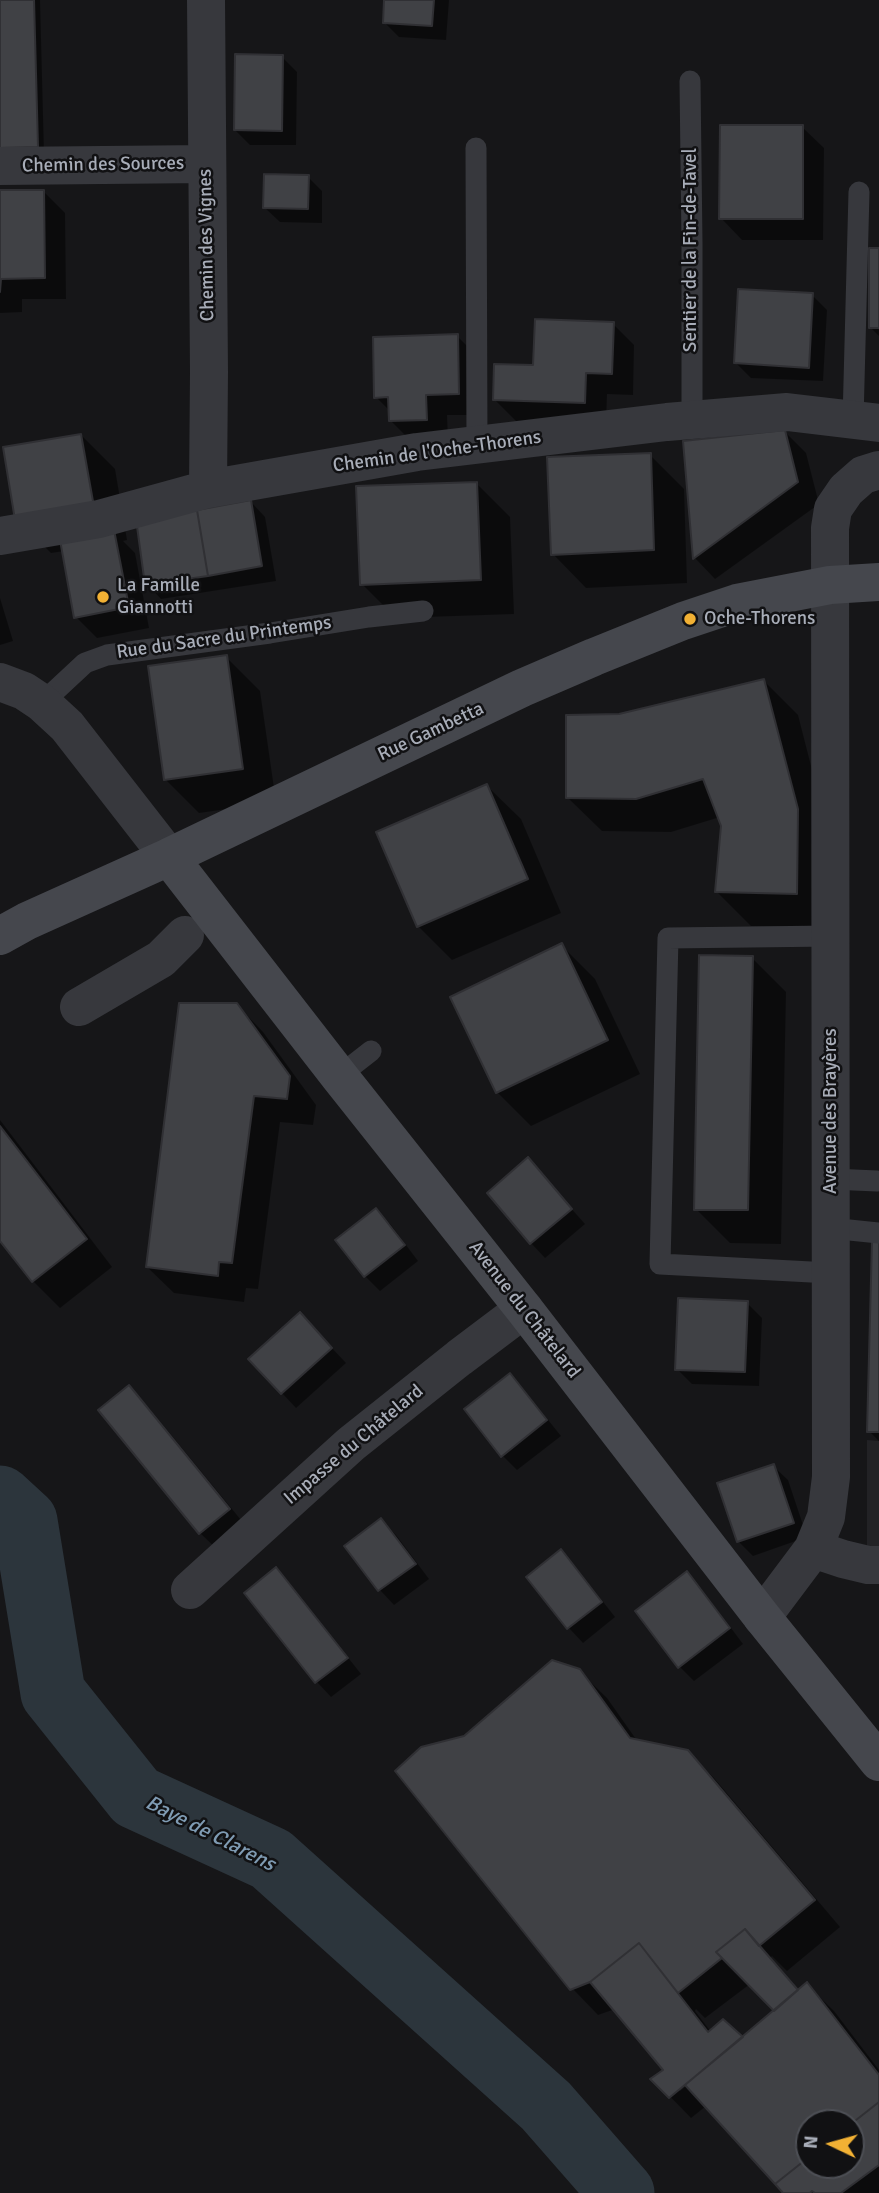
<!DOCTYPE html>
<meta charset="utf-8">
<style>
body{margin:0}
#map{position:relative;width:879px;height:2193px;overflow:hidden;background:#161618;font-family:Signika,sans-serif}
canvas{display:block}
.north{position:absolute;left:795px;top:2109px;width:70px;height:70px;box-sizing:border-box;background:#111113;border:2px solid #4d4f55;border-radius:50%;rotate:275deg;font-size:19px;font-weight:700;line-height:28px;text-align:center;color:#a8adb8}
.north::after{content:'';display:block;margin:auto;width:24px;height:32px;background:#f2b134;clip-path:polygon(50% 0,100% 100%,50% 72%,0 100%)}
</style>
<div id="map">
<canvas width="879" height="2193"></canvas>
<div class="north">N</div>
</div>
<script>
const ctx = document.querySelector('canvas').getContext('2d');
ctx.lineJoin = 'round';
function fillPath(path, color) { ctx.fillStyle = color; ctx.fill(path, 'evenodd'); }
const toPath = rows => new Path2D(rows.map(r => 'M' + r).join(''));
function stroke(path, color, width, dash) { ctx.strokeStyle = color; ctx.lineWidth = width; ctx.lineCap = dash ? 'butt' : 'round'; ctx.setLineDash(dash || []); ctx.stroke(path); }
function label(font, color, halo, rows, align = 'center') {
  ctx.font = font + ' Signika,sans-serif'; ctx.lineWidth = 5; ctx.setLineDash([]); ctx.textBaseline = 'middle'; ctx.strokeStyle = halo; ctx.fillStyle = color; for (const [text, x, y, turn = 0] of rows) {
    ctx.save(); ctx.translate(x, y); ctx.rotate((+turn || 0) * Math.PI / 180); ctx.textAlign = isNaN(turn) ? turn : align; if (halo) ctx.strokeText(text, 0, 0); ctx.fillText(text, 0, 0); ctx.restore();
  }
}
const built = toPath([
 [867,1440,879,1441,879,1549,867,1548]
]);
const shadow = toPath([
 [0,0,40,0,44,154,0,155],
 [385,0,449,0,446,40,399,37,384,22],
 [282,57,297,72,296,145,250,145,235,130],
 [802,127,824,148,823,240,742,240,721,218],
 [308,177,322,191,322,223,280,222,265,208],
 [0,192,44,192,65,213,66,299,22,299,22,312,0,313],
 [879,250,879,336,871,328],
 [812,295,827,310,823,381,751,378,736,363],
 [613,324,634,345,633,395,607,394,606,423,516,421,494,399,535,366],
 [457,336,478,357,480,415,447,415,448,440,412,442,390,420,390,411,376,397],
 [785,432,806,453,819,504,715,579,695,558,685,443],
 [81,435,115,469,127,540,123,541,135,553,149,628,97,638,76,617,64,551,51,553,17,519],
 [650,455,684,489,687,583,586,588,553,554],
 [476,483,510,517,514,614,396,618,362,584],
 [251,502,265,517,276,581,161,599,147,584],
 [0,598,13,641,0,645],
 [226,657,260,691,276,802,199,813,165,779],
 [764,681,798,715,831,844,830,927,751,926,717,892,723,825,720,817,671,832,602,831,568,798],
 [487,786,521,819,561,913,452,960,418,926],
 [562,946,595,979,640,1074,531,1126,497,1092],
 [752,958,786,992,781,1244,730,1243,696,1209],
 [236,1004,263,1032,316,1105,313,1125,280,1122,258,1289,246,1288,244,1302,174,1293,147,1267],
 [0,1120,112,1267,60,1308,33,1281,0,1238],
 [528,1160,585,1224,545,1258,531,1243],
 [376,1211,391,1225,418,1261,380,1291,365,1276,337,1241],
 [879,1243,879,1441,869,1431],
 [747,1303,762,1318,759,1386,692,1384,677,1369],
 [314,1329,346,1363,296,1408,282,1393],
 [510,1375,524,1390,561,1436,517,1470,503,1456],
 [129,1387,150,1409,250,1531,222,1554,200,1533,101,1410],
 [773,1466,788,1480,807,1537,753,1556,738,1541],
 [381,1520,396,1535,429,1579,394,1605,380,1590,346,1546],
 [560,1552,575,1566,615,1617,583,1643,569,1628,528,1577],
 [276,1569,290,1584,361,1674,331,1697,317,1682,246,1593],
 [687,1574,701,1588,743,1644,694,1681,679,1666],
 [579,1671,607,1698,638,1742,687,1751,714,1778,840,1927,787,1971,772,1956,770,1958,799,1992,807,1985,834,2011,879,2070,879,2193,785,2193,706,2106,691,2118,653,2079,666,2070,615,2009,598,2015,572,1988,464,1738],
 [750,1984,776,2011,743,2039,711,2032,695,2011,696,2009,705,2018],
 [721,2057,680,2091,680,2087],
 [809,2123,851,2123,851,2165,809,2165]
]);
const river = toPath([
 [0,1498,25,1521,53,1693,136,1797,271,1859,546,2106,622,2193]
]);
const building = toPath([
 [0,0,34,0,38,147,0,148,0,0],
 [384,0,434,0,432,26,383,23,384,0],
 [235,54,283,55,282,131,234,130,235,54],
 [720,125,803,125,803,219,719,219,720,125],
 [264,174,309,175,308,209,263,208,264,174],
 [0,190,44,190,45,278,1,279,0,292,0,190],
 [869,248,879,248,879,328,869,328,869,248],
 [738,289,813,293,809,368,734,363,738,289],
 [535,319,614,322,612,374,586,373,585,403,493,400,494,364,533,365,535,319],
 [458,334,459,394,426,395,427,420,389,421,388,397,374,398,373,337,458,334],
 [785,430,798,482,693,559,683,441,785,430],
 [81,434,94,507,15,520,3,447,81,434],
 [651,453,654,550,551,555,547,457,651,453],
 [477,482,481,580,360,585,356,486,477,482],
 [251,500,262,566,208,576,197,510,251,500],
 [197,510,208,576,145,585,136,519,197,510],
 [114,530,129,607,74,618,60,540,114,530],
 [227,655,243,769,164,780,148,666,227,655],
 [764,679,798,809,797,894,715,892,721,826,703,779,636,799,566,798,566,715,619,714,764,679],
 [487,784,528,879,417,927,376,832,487,784],
 [562,943,608,1040,496,1093,450,997,562,943],
 [699,955,753,956,748,1210,694,1210,699,955],
 [179,1003,237,1003,290,1076,287,1099,254,1096,232,1263,219,1262,218,1276,146,1267,179,1003],
 [0,1126,87,1239,32,1282,0,1241,0,1126],
 [528,1157,572,1209,530,1244,487,1193,528,1157],
 [376,1208,405,1245,364,1277,335,1240,376,1208],
 [872,1241,879,1241,879,1432,867,1432,872,1241],
 [678,1298,748,1301,745,1372,675,1370,678,1298],
 [300,1312,332,1348,281,1394,248,1359,300,1312],
 [510,1373,547,1420,501,1457,464,1409,510,1373],
 [129,1385,230,1509,199,1534,98,1410,129,1385],
 [774,1464,794,1523,737,1542,717,1483,774,1464],
 [381,1518,416,1564,378,1591,344,1546,381,1518],
 [561,1549,602,1602,567,1629,526,1577,561,1549],
 [276,1567,348,1658,315,1683,244,1593,276,1567],
 [687,1571,730,1628,678,1668,635,1611,687,1571],
 [552,1660,580,1669,630,1738,688,1750,815,1900,759,1946,745,1929,716,1952,722,1958,678,1993,639,1943,590,1982,570,1990,395,1771,421,1747,464,1736,552,1660],
 [745,1929,798,1990,774,2011,716,1952,745,1929],
 [639,1943,708,2032,723,2019,743,2037,669,2098,650,2079,663,2070,590,1982,639,1943],
 [807,1982,879,2075,879,2102,851,2124,809,2123,809,2157,775,2184,685,2085,807,1982],
 [879,2102,879,2165,841,2193,815,2193,812,2191,810,2193,783,2193,775,2184,809,2157,809,2165,851,2165,851,2124,879,2102]
]);
const lane = toPath([
 [690,81,692,243,692,419],
 [476,148,477,445],
 [853,420,859,192],
 [42,703,85,663,107,655,270,633,369,617,423,611],
 [339,1076,371,1051],
 [831,1179,877,1181],
 [830,1228,879,1233],
 [830,1273,660,1264,668,938,832,936]
]);
const street = toPath([
 [206,0,209,372,208,489],
 [0,166,207,164],
 [0,536,99,519,208,489,417,452,667,422,787,412,879,423],
 [0,682,24,691,42,703,67,726,169,857],
 [79,1007,161,959,185,935],
 [813,1549,843,1559,868,1565,879,1565],
 [190,1590,351,1444,459,1358,524,1309],
 [762,1617,813,1549,826,1517,831,1477,830,528,833,509,846,490,863,475,879,470]
]);
const secondary = toPath([
 [169,857,339,1076,524,1309,762,1617,879,1762],
 [0,936,27,921,169,857,522,688,594,657,683,621,737,603,830,585,879,582]
]);
const markers = [
 [103,597,7,"#f2b134"],
 [690,619,7,"#f2b134"]
];
const streetNames = [
 ["Chemin des Sources",103,165,-1],
 ["Chemin des Vignes",207,245,-91],
 ["Sentier de la Fin-de-Tavel",691,250,-90],
 ["Chemin de l'Oche-Thorens",437,452,-8],
 ["Rue du Sacre du Printemps",224,638,-8],
 ["Rue Gambetta",431,732,-25],
 ["Avenue des Brayères",831,1111,-90],
 ["Avenue du Châtelard",524,1310,52],
 ["Impasse du Châtelard",354,1445,-40]
];
const poiNames = [
 ["La Famille",117,586],
 ["Giannotti",117,608],
 ["Oche-Thorens",704,619]
];
const waterNames = [
 ["Baye de Clarens",210,1834,27]
];
fillPath(built, '#222225');
fillPath(shadow, '#0007');
stroke(river, '#2c353c', 65);
fillPath(building, '#404145');
stroke(building, '#303034', 2);
stroke(lane, '#37383d', 21);
stroke(street, '#37383d', 38);
stroke(secondary, '#45474d', 38);
for (const [x, y, r, color] of markers) { const dot = new Path2D(); dot.arc(x, y, r, 0, 2 * Math.PI); ctx.fillStyle = color; ctx.fill(dot); stroke(dot, '#111113', 2.5); }
label('19px', '#a8adb8', '#111113', streetNames);
label('19px', '#a8adb8', '#111113', poiNames, 'left');
label('italic 21px', '#7f9bb3', '#111113', waterNames);
</script>
